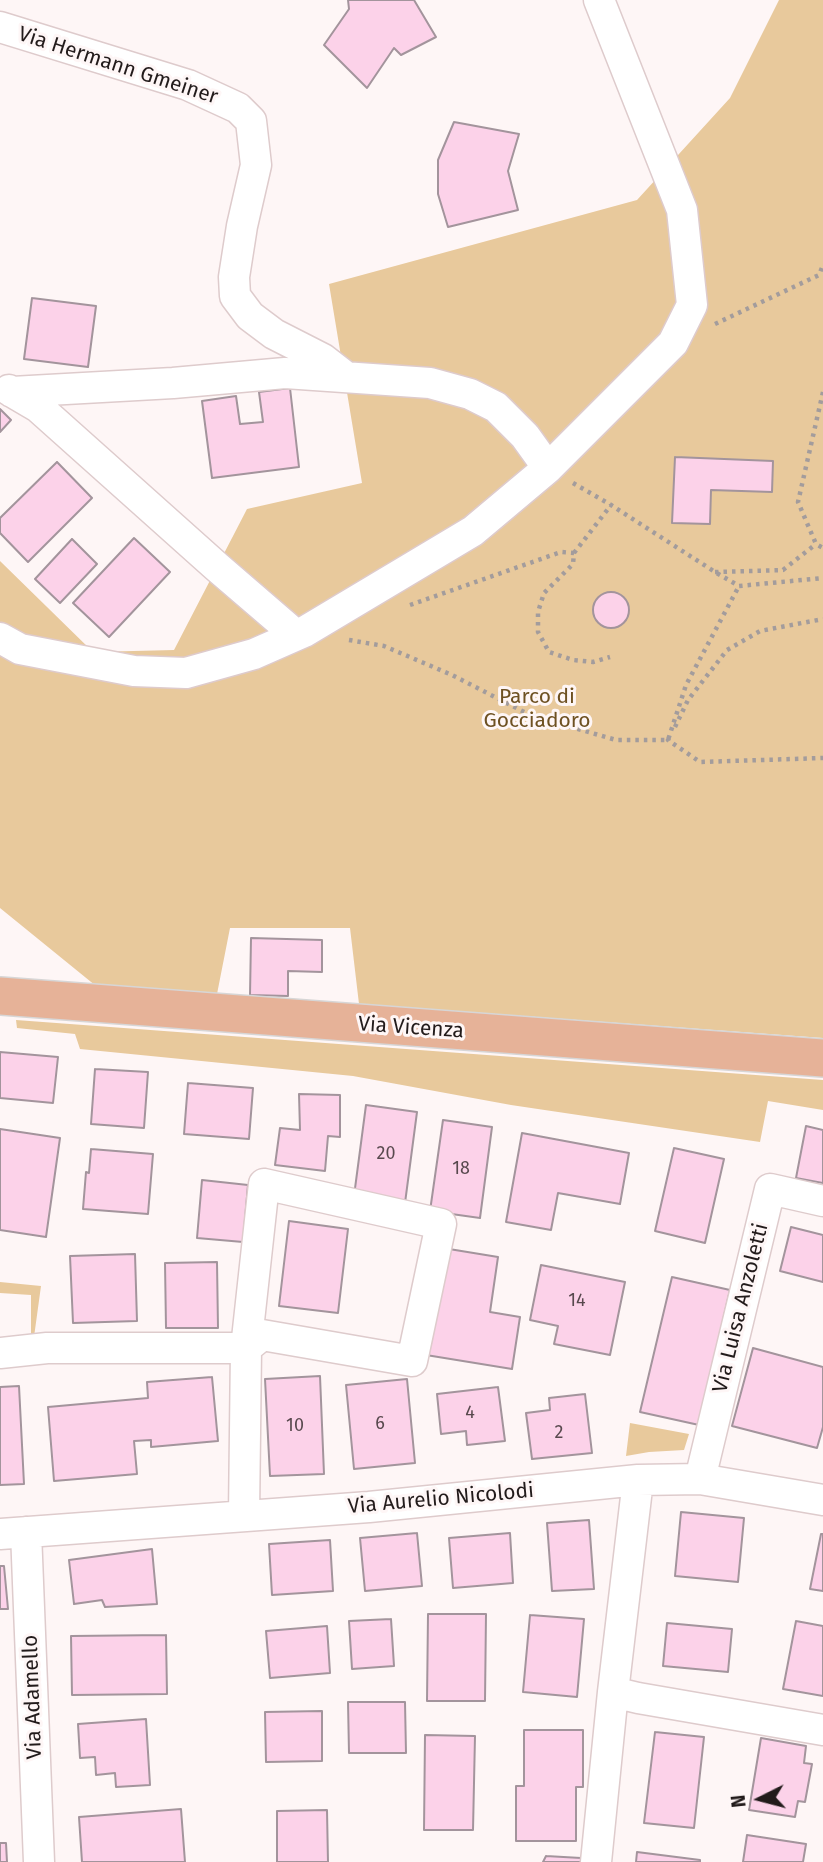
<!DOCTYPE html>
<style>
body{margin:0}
#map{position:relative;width:823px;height:1862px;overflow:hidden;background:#fef6f6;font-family:"Fira Sans",sans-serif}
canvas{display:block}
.north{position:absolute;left:725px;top:1764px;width:70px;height:70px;-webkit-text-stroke:5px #fef6f6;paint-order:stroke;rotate:264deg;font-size:19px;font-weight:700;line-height:28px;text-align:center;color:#221b1b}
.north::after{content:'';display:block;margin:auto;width:24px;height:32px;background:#221b1b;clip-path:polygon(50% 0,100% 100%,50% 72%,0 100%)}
</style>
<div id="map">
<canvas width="823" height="1862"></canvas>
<div class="north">N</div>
</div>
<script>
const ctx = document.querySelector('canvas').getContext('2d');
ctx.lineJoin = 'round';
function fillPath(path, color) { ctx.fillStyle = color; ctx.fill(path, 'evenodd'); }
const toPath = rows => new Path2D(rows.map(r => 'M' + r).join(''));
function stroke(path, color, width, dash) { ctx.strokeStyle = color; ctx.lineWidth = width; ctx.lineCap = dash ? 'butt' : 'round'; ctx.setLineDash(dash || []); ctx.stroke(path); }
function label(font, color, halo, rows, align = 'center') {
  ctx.font = font + ' "Fira Sans",sans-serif'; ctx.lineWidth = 6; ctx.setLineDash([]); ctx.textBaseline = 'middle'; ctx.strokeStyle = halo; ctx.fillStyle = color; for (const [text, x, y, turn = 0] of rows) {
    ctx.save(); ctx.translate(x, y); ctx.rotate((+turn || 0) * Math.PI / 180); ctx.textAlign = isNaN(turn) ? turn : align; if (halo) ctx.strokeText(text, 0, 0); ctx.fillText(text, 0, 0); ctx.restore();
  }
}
const green = toPath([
 [779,0,823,0,823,1038,359,1004,350,928,230,928,217,994,96,986,0,908,0,561,93,652,174,650,247,509,362,483,329,284,637,200,730,98],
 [16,1020,823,1080,823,1110,768,1101,760,1142,511,1105,353,1076,80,1049,75,1034,17,1028],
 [0,1282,41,1286,34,1337,31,1337,31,1295,0,1293],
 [630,1423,689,1434,684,1450,649,1452,626,1456]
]);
const building = toPath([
 [348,0,414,0,436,37,401,55,394,48,367,88,324,45,349,9,348,0],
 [454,122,519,134,508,171,518,210,448,227,438,194,438,160,454,122],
 [32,298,96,306,88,367,24,359,32,298],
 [290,388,299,467,212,478,202,401,236,396,240,424,263,422,259,392,290,388],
 [0,409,11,420,0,432,0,409],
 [675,457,773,461,772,492,711,490,710,524,672,523,675,457],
 [57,462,92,498,28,562,0,533,0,518,57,462],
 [134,538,170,572,109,637,73,603,134,538],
 [72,539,97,564,60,603,35,579,72,539],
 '593 610a18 18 0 1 1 36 0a18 18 0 1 1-36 0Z',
 [251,938,322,940,322,972,288,971,288,996,250,995,251,938],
 [0,1052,58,1057,53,1103,0,1098,0,1052],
 [95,1069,148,1072,144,1128,91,1124,95,1069],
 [188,1083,253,1088,249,1139,184,1134,188,1083],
 [299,1094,340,1095,340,1137,328,1136,325,1171,275,1165,280,1128,300,1130,299,1094],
 [366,1105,417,1112,405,1203,354,1196,366,1105],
 [443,1120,492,1127,480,1218,430,1211,443,1120],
 [806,1126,823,1130,823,1183,796,1178,806,1126],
 [0,1129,60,1138,46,1237,0,1230,0,1129],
 [522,1133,629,1153,620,1204,558,1193,551,1230,506,1222,522,1133],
 [674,1148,724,1159,705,1243,655,1231,674,1148],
 [91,1149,153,1154,148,1214,83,1209,86,1172,89,1173,91,1149],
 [202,1180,248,1185,243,1242,197,1238,202,1180],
 [289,1221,348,1229,338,1313,279,1306,289,1221],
 [791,1227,823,1235,823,1282,780,1271,791,1227],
 [443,1248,498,1257,490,1312,520,1317,512,1369,426,1355,443,1248],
 [135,1254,137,1321,73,1323,70,1256,135,1254],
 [217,1262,218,1328,166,1328,165,1263,217,1262],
 [541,1265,625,1282,610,1355,554,1344,558,1326,530,1320,541,1265],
 [672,1277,730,1290,699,1425,640,1412,672,1277],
 [753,1348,823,1367,823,1427,817,1448,732,1426,753,1348],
 [320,1376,324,1474,270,1476,265,1379,320,1376],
 [212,1377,218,1441,151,1447,151,1440,134,1441,137,1474,54,1481,48,1407,148,1398,147,1382,212,1377],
 [407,1379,415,1463,354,1469,346,1385,407,1379],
 [19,1386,24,1484,0,1485,0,1387,19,1386],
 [498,1387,505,1441,467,1445,466,1431,441,1434,437,1394,498,1387],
 [585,1394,592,1453,532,1459,526,1413,550,1410,549,1398,585,1394],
 [681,1512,744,1518,738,1582,675,1576,681,1512],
 [589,1520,594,1589,552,1591,547,1523,589,1520],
 [417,1533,422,1586,365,1591,360,1538,417,1533],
 [510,1533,513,1583,453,1588,449,1538,510,1533],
 [821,1534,823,1534,823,1591,810,1589,821,1534],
 [330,1540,333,1591,272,1595,269,1544,330,1540],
 [152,1549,157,1604,105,1607,102,1600,74,1604,69,1560,152,1549],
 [0,1566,4,1566,8,1609,0,1609,0,1566],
 [428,1614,486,1614,485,1701,427,1701,428,1614],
 [530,1615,584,1619,577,1697,523,1692,530,1615],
 [391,1619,394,1666,352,1669,349,1621,391,1619],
 [796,1621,823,1626,823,1696,783,1689,796,1621],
 [667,1623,732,1629,728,1672,663,1666,667,1623],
 [327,1626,330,1673,270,1678,266,1631,327,1626],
 [166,1635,167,1694,72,1695,71,1636,166,1635],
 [348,1702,405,1702,406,1753,349,1753,348,1702],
 [322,1711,322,1761,266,1762,265,1712,322,1711],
 [146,1719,150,1785,116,1787,115,1773,96,1775,95,1757,80,1758,78,1724,146,1719],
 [524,1730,583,1730,583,1787,576,1787,576,1841,516,1841,516,1786,524,1786,524,1730],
 [655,1732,704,1737,694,1828,644,1823,655,1732],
 [425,1735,475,1736,473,1830,424,1830,425,1735],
 [761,1738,806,1746,804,1763,812,1764,805,1802,798,1801,795,1817,749,1810,761,1738],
 [181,1809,185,1862,82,1862,79,1817,181,1809],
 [327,1810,328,1862,277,1862,277,1811,327,1810],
 [747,1835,806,1844,803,1862,743,1862,747,1835],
 [0,1843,6,1843,7,1862,0,1862,0,1843],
 [637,1852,700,1860,700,1862,636,1862,637,1852],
 [546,1856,581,1858,581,1862,543,1862,546,1856]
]);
const path = toPath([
 [715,324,819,275,823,265],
 [823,392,798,502,816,544,823,548],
 [573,483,611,505,715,572,739,586,823,578],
 [574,553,611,505],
 [715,572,783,570,816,544],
 [410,605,561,552,574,553,573,564,544,593,538,612,538,632,549,652,573,660,593,662,610,657],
 [349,640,384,646,452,675,530,715,616,740,668,740,686,685,739,586],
 [675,727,688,700,727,650,760,631,823,619],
 [669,738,668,740,700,762,823,758]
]);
const minor = toPath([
 [0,27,188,85,238,108,251,121,256,165,242,226,234,277,235,296,250,316,274,334,323,359,345,376],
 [9,390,38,407,217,567,296,635],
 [12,392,173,383,285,373,430,383,470,394,496,407,525,436,548,468],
 [0,638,20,649,134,671,186,673,254,654,304,632,473,531,548,468,673,343,692,305,682,210,599,0],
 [0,1353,47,1348,246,1348,264,1184,441,1224,412,1361,262,1335,246,1348,244,1516],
 [700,1479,770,1189,823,1201],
 [26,1532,39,1862],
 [0,1534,369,1507,638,1480,700,1479,823,1500],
 [613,1692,638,1698,823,1730],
 [596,1862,613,1692,638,1480]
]);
const major = toPath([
 [0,996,823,1058]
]);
const numberNames = [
 ["20",386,1154],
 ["18",461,1169],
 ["14",577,1301],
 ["4",470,1413],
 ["6",380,1424],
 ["10",295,1426],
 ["2",559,1433]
];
const streetNames = [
 ["Via Hermann Gmeiner",118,66,18],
 ["Via Vicenza",411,1028,4],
 ["Via Luisa Anzoletti",741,1308,-76],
 ["Via Aurelio Nicolodi",441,1499,-5],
 ["Via Adamello",33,1697,-92]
];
const parkNames = [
 ["Parco di",537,697],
 ["Gocciadoro",537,721]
];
fillPath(green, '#e8c99c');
fillPath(building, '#fcd2e9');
stroke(building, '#a3949c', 2);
stroke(minor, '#decbcc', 33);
stroke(major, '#d7d6d6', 40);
stroke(path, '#a39c9c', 4.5, [3.5, 5]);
stroke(minor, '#fff', 30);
stroke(major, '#e6b298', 37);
label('18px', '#58494e', null, numberNames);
label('21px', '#221b1b', '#fef6f6', streetNames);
label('21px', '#6e5122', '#fef6f6', parkNames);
</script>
